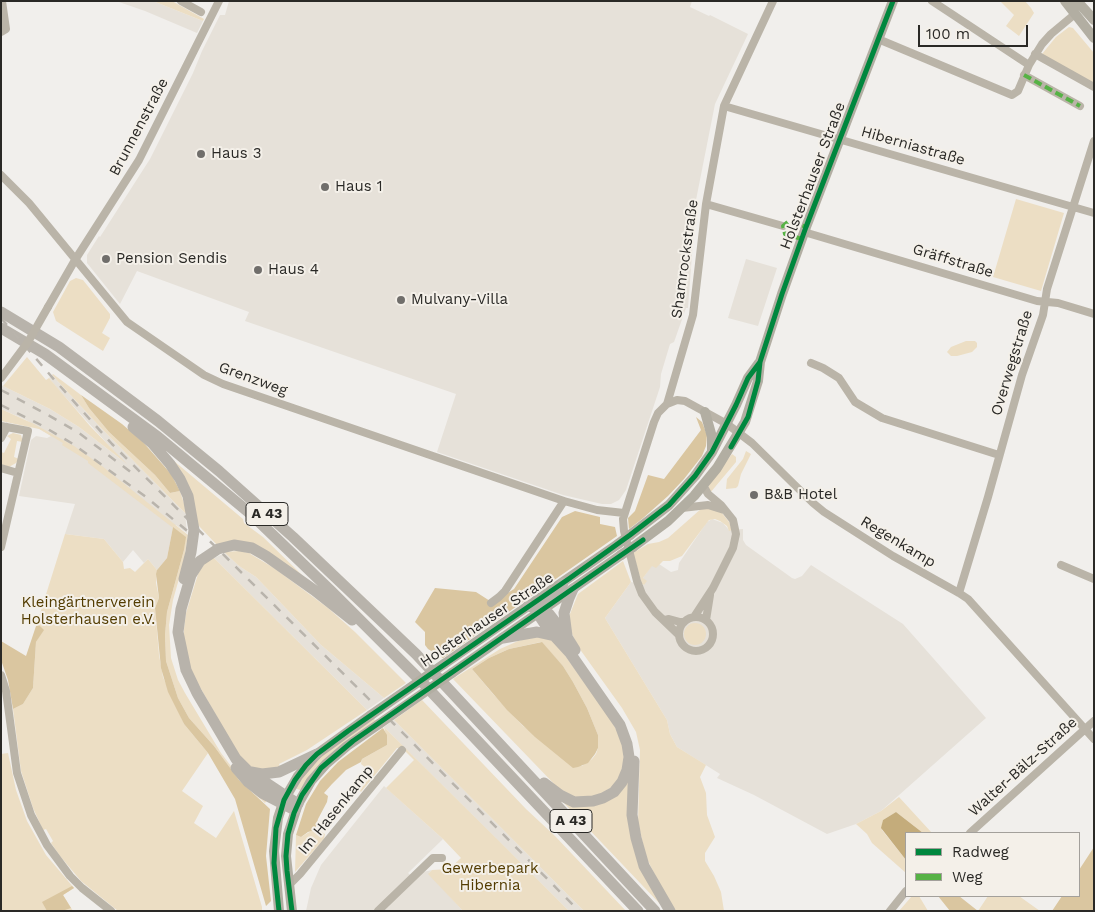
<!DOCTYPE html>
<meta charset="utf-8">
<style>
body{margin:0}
#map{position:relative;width:1095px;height:912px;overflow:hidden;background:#f1efec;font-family:"Work Sans",sans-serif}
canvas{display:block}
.frame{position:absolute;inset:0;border:2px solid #2a2926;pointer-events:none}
.legend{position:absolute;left:905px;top:832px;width:175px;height:65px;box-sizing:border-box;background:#f4f0e9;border:1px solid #a3a09b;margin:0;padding:6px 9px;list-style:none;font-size:15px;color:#2a2926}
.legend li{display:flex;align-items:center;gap:10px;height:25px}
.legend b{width:25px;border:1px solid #a3a09b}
.scale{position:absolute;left:918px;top:25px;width:110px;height:22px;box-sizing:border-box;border:2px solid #2a2926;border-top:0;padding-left:6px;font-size:15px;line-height:18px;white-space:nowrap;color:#2a2926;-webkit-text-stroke:4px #f4f0e9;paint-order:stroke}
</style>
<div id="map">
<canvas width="1095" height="912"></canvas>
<div class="frame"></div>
<ul class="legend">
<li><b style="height:6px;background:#00873e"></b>Radweg</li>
<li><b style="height:6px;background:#56b245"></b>Weg</li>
</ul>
<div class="scale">100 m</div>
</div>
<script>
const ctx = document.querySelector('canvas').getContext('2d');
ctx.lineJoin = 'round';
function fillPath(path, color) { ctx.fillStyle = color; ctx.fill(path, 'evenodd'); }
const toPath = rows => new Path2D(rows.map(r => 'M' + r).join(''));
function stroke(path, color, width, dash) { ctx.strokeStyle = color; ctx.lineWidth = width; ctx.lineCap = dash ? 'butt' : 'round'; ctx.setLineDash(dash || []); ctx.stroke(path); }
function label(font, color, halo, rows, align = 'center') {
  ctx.font = font + ' "Work Sans",sans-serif'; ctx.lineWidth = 4; ctx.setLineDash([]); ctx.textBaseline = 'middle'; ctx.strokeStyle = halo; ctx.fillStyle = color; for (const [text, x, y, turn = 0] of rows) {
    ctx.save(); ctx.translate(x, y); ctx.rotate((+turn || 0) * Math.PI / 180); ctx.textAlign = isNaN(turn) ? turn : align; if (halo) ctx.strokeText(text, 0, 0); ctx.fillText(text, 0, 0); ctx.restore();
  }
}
const built = toPath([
 [116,1,153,1,203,21,197,33,145,11],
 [229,1,692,1,690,7,709,16,710,15,748,34,715,104,696,200,688,308,686,308,674,342,670,344,661,374,660,387,626,490,619,500,611,504,602,504,563,495,437,452,456,394,245,321,249,312,137,271,120,304,87,263,87,255,99,236,100,237,150,159,193,73,202,51,220,15,225,15],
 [746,259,777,268,758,326,728,318],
 [52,375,101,428,185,513,187,533,176,525,173,527,167,558,157,570,148,559,144,563,133,550,123,562,104,539,65,534,75,504,19,496,31,440,36,436,47,438,51,436,26,420,1,409,1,385,50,409,79,427,123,461,57,388,49,378],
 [712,519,723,523,729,530,743,529,743,540,746,545,792,578,795,579,802,576,811,565,903,624,986,718,881,811,856,824,827,834,754,795,717,778,720,774,677,747,670,734,667,720,605,618,631,582,644,585,643,578,652,565,659,564,671,572,678,570,679,563,707,522],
 [225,553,239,566,256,577,321,645,384,698,367,710,214,558],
 [394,720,424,750,584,911,569,911,384,727],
 [384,786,443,839,408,873,415,879,423,872,432,870,429,873,463,911,306,911,311,888,321,865]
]);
const green = toPath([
 [153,1,172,1,204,19,203,21],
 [1000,1,1025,1,1031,8,1034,13,1019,36,1006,26,1014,15],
 [1069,27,1073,28,1094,53,1094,85,1042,54,1056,37],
 [1016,199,1064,213,1041,291,993,277],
 [76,278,83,280,110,314,110,318,102,333,110,338,103,351,56,321,53,312,70,281],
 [966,341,975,341,977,343,977,347,972,352,957,356,951,356,947,352,951,347],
 [27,357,46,380,49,378,90,426,127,464,79,427,50,409,3,386],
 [53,374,81,395,89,408,109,432,155,475,170,493,180,491,188,516,101,428,52,375],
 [1,409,34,424,74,446,102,466,188,535,184,561,173,600,169,625,171,658,178,680,185,693,221,753,237,774,267,800,265,803,239,780,214,746,189,718,178,698,166,661,165,635,167,612,184,550,185,537,88,463,88,461,62,445,63,443,39,429,1,421],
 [13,433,21,435,23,442,17,441,14,457,19,459,16,463,9,467,1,464,1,452,4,453,11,439,7,436],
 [746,451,751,454,741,474,738,486,736,488,726,489,727,479,743,459],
 [732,454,736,457,736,462,710,493,708,489,709,484],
 [174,461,243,519,244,523,263,537,303,576,280,561,217,545,198,525],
 [702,508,717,510,722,513,729,522,732,530,729,531,727,526,720,521,715,519,709,520,682,556,670,561,663,561,656,568,652,566,643,578,647,581,644,585,642,584,633,553,648,544,659,542,668,538],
 [65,534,104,539,123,562,124,569,130,568,135,572,148,559,157,570,156,583,159,598,155,608,159,655,163,677,184,724,208,753,182,791,203,806,194,823,216,838,234,811,262,907,262,911,118,911,81,881,60,856,51,843,53,841,46,829,43,830,33,808,21,771,13,709,23,704,33,688,36,642,43,630,37,623],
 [239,551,247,552,274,568,328,608,355,632,406,683,384,698,321,645,256,577,239,566,224,552],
 [213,557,367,710,307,750,279,764,280,767,258,770,243,763,192,673,184,644,184,629,186,613,198,574,204,564],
 [623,561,631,582,605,618,667,720,670,734,677,747,706,765,700,777,706,793,707,815,715,837,705,853,705,861,714,876,721,892,724,911,676,911,665,895,646,857,638,823,640,750,636,732,622,708,579,648,572,634,568,619,578,594],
 '684 634a11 11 0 1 1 22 0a11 11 0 1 1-22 0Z',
 [532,637,546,637,557,644,611,720,622,740,624,759,620,777,612,787,597,796,575,797,558,788,453,679,500,649,518,641],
 [541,642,563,666,573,682,587,708,598,735,598,748,596,754,592,759,582,766,523,726,493,694,472,669,489,658,509,649],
 [422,700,526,809,555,836,626,911,584,911,394,720],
 [373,718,376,721,300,790,295,788,305,774,323,754],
 [384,727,496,838,569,911,463,911,428,874,432,870,449,869,461,858,443,839,386,788,414,760,402,748,397,748,361,792,359,790,371,776,369,775,371,772,361,764,362,759,387,745,387,739],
 [8,753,16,790,27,821,46,855,74,888,63,895,73,911,1,911,1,754],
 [630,776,629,801,661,905,563,802,585,806],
 [899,797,932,833,923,833,896,812,883,820,882,830,906,860,906,873,872,843,867,834,856,824,881,811],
 [316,828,325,834,324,839,295,872,296,835,301,837],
 [912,896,919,896,928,911,899,911],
 [988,896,1019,896,1040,911,978,911]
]);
const forest = toPath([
 [81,395,122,424,143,442,171,474,180,491,170,493,155,475,109,432,89,408],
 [696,417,702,422,707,435,706,446,702,456,684,479,668,496,642,519,629,529,628,518,635,511,648,475,664,479,701,430],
 [575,511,600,517,600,524,615,527,617,536,443,658,428,649,425,645,425,632,415,622,435,588,476,592,490,601,506,594,514,589,562,517],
 [173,527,186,537,184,550,167,612,165,635,166,661,178,698,189,718,214,746,239,780,270,809,266,856,271,901,266,906,235,799,208,753,184,724,168,692,161,668,155,608,159,598,156,574,157,570,167,558],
 [37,623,44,630,36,642,33,688,23,704,13,709,8,680,1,660,1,641,26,656],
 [542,642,563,666,573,682,587,708,598,735,598,748,595,754,588,763,578,767,573,768,535,737,507,710,472,669,489,658,509,649],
 [383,728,387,735,387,745,362,759,361,762,346,770,332,784,324,793,328,796,327,802,318,819,315,830,308,832,301,837,296,835,306,804,320,781,338,762],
 [1094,847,1094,911,1052,911,1062,896,1079,896,1079,870],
 [72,886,74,888,63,895,71,908,62,911,47,911,42,902],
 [938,896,959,896,978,911,950,911]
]);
const water = toPath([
 [896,812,923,833,906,833,906,860,881,828,883,820]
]);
const minor = toPath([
 [181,1,201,12],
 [932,1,1029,65],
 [1,32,6,29,2,1],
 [878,39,1012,95,1018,91,1029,65,1042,44,1051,34,1075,14],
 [1035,54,1094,87],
 [1024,75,1080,106],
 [724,106,1094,213],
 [1,175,29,203,127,322,204,375,223,384,564,501,597,510,624,513],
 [706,204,783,226],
 [804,232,1037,301,1058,303,1094,314],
 [48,307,75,260,139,160,219,1],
 [811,363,823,368,839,378,855,402,882,418,999,455],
 [667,404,677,400,685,401,727,424,752,443,813,503,824,512,893,556,959,593,968,599,1094,739],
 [1,426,28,431,1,547],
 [1,438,7,427],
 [1,468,18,473],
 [682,508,708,505,724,510],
 [1061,565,1094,579],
 [959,593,988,497,1022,375,1043,315,1047,289,1094,141],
 [491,603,499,597,505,591,564,501],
 [694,617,713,588,733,548,736,534,733,520,721,505,708,494,703,485],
 '679 634a17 17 0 1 1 34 0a17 17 0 1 1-34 0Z',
 [665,620,669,619,680,622,684,622],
 [706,620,710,595],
 [679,635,655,612,642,594,637,581,624,531,623,519,654,422,658,413,667,404,693,315,706,204,724,106,773,1],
 [1,675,6,691,17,773,31,815,47,845,70,876,82,888,111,911],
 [970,833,1094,721],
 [289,885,300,874,402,750],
 [378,911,433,858,442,858],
 [890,911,906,891]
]);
const major = toPath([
 [1065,1,1094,38],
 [1077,1,1094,20],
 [705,412,712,437,712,451],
 [630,535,669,505,695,476,712,452,736,405,748,378,759,363],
 [633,547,668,521,694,496,717,468,745,422,758,381,760,362,782,294,806,227,893,1],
 [444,664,618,544],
 [452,673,621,555],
 [279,911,274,851,278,818,284,800,298,776,317,754,371,715],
 [292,911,286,856,288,834,298,804,311,781,326,764,347,746,379,724]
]);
const highway = toPath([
 [1,312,59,347,158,421,219,471,293,537,416,654,655,911],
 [1,328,45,354,158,437,252,515,331,591,422,682,638,911],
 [133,427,152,443,170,464,180,479,188,496,194,530,191,552,184,579],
 [528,606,542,610,549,614,567,637,575,650],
 [567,636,564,613,569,598,573,589],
 [503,638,537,632,555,636],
 [634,761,632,815,636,838,644,866,670,911],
 [236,768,248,782,262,793,295,810],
 [251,772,262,774,279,772,317,754],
 [544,783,560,795,574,802,593,801,603,798,614,792,622,782,627,770,629,757,627,744,620,725,570,653,548,629,540,617,539,610,541,606,560,590,563,583],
 [298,804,247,770,236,759,197,693,186,670,178,632,181,609,191,575,200,561,218,549,234,545,252,548,266,556,314,590,352,620]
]);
const rail = toPath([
 [1,318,51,376,112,444,394,724,579,911],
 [1,390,48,415,79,433,132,473],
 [1,405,41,425,73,444,146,497,196,538]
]);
const minorBridge = toPath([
 [1,378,28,342,48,307]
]);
const majorBridge = toPath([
 [618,544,630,535],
 [621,555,633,547],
 [371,715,444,664],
 [379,724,452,673]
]);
const quiet = toPath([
 [1024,75,1080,106],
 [802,239,785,234,783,226,789,221,806,227]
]);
const cycleway = toPath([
 [731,447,748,417,758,381,760,362,782,294,806,227,893,1],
 [279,911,274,863,276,828,284,800,295,780,306,765,317,754,348,731,570,578,630,535,669,505,695,476,712,452,736,405,748,378,760,362],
 [292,911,287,871,286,856,288,834,294,813,302,795,321,768,353,741,643,540]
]);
const markers = [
 [201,154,5,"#706e6b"],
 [325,187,5,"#706e6b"],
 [106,259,5,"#706e6b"],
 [258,270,5,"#706e6b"],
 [401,300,5,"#706e6b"],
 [754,495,5,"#706e6b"]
];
const shields = [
 [267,514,42],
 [571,821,42]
];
const shieldNames = [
 ["A 43",267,514],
 ["A 43",571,821]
];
const streetNames = [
 ["Brunnenstraße",139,127,-62],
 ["Hiberniastraße",913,146,16],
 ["Holsterhauser Straße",813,176,-69],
 ["Shamrockstraße",685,259,-82],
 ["Gräffstraße",953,261,17],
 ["Overwegstraße",1012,363,-73],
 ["Grenzweg",253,379,20],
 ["Regenkamp",898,542,31],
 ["Holsterhauser Straße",487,620,-34],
 ["Walter-Bälz-Straße",1023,767,-42],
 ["Im Hasenkamp",336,810,-51]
];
const poiNames = [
 ["Haus 3",211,154],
 ["Haus 1",335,187],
 ["Pension Sendis",116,259],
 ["Haus 4",268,270],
 ["Mulvany-Villa",411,300],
 ["B&B Hotel",764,495]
];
const parkNames = [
 ["Kleingärtnerverein",88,603],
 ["Holsterhausen e.V.",88,620],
 ["Gewerbepark",490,869],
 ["Hibernia",490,886]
];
fillPath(built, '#e6e1d9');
fillPath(green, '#ecdec4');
fillPath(forest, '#dac6a0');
fillPath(water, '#c4ac7b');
stroke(minor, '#bab4a8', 8);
stroke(major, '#b2aea2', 10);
stroke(highway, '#b8b3ab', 11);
stroke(rail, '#b9b4ac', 2.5, [9, 9]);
stroke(minorBridge, '#bab4a8', 8);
stroke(majorBridge, '#b2aea2', 10);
stroke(quiet, '#56b245', 4, [8, 4]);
stroke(cycleway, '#00873e', 5);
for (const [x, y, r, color] of markers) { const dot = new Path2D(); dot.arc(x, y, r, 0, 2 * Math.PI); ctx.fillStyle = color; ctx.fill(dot); stroke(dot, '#f4f0e9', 2); }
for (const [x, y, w] of shields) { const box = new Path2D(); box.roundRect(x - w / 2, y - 11.5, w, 23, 4); ctx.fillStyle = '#f4f0e9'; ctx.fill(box); stroke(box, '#2a2926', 1); }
label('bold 14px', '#2a2926', null, shieldNames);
label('15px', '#2a2926', '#f4f0e9', streetNames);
label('15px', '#2a2926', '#f4f0e9', poiNames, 'left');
label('15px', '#533c01', '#f4f0e9', parkNames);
</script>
